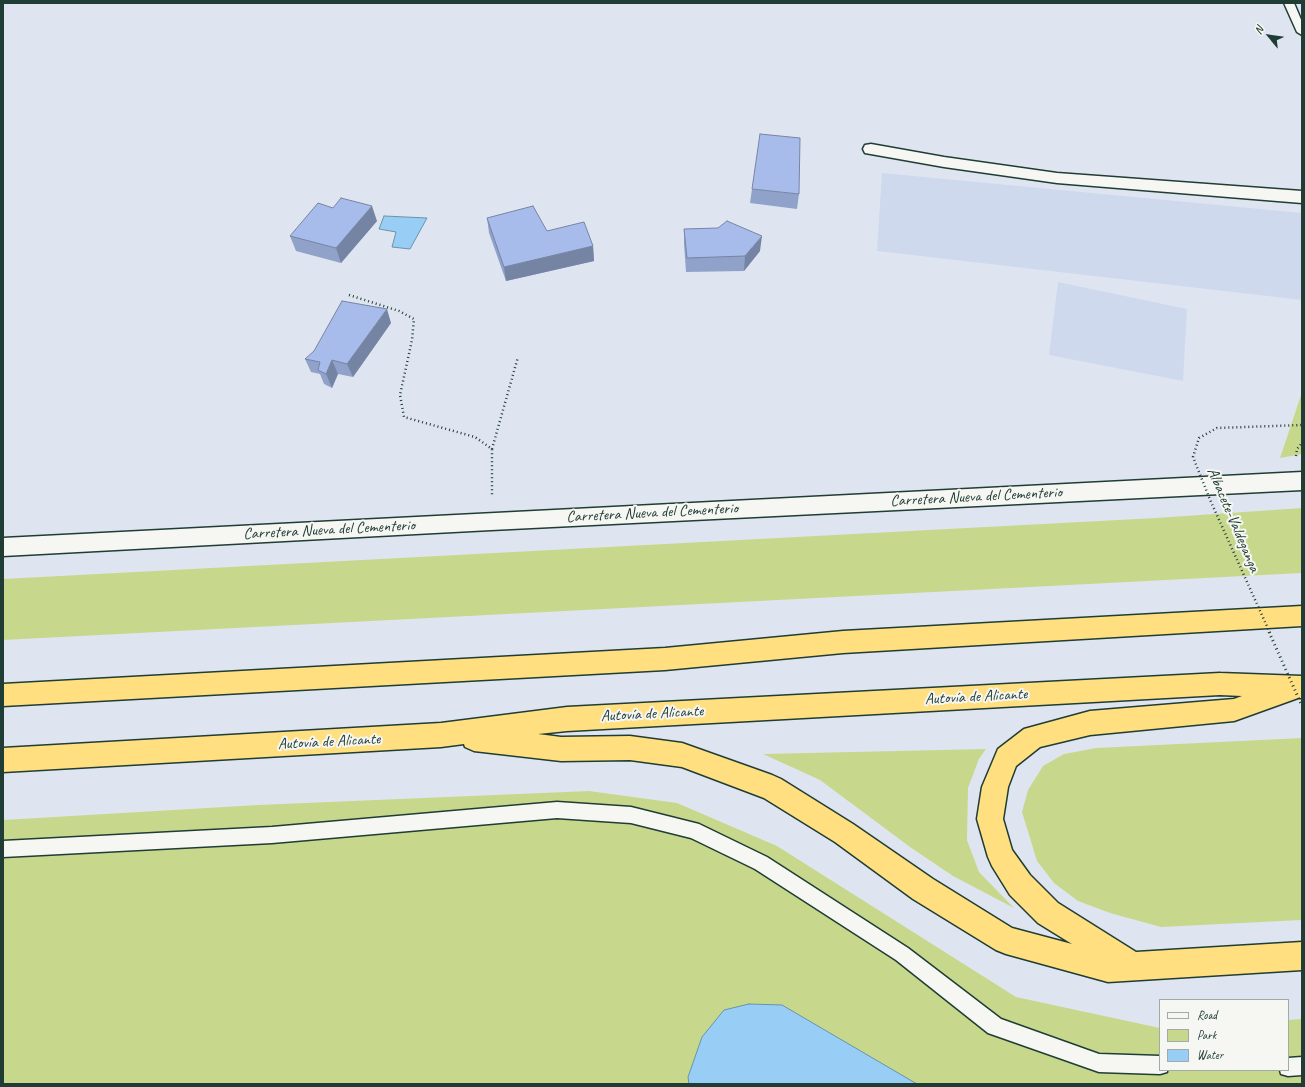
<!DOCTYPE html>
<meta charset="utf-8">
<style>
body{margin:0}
#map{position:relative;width:1305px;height:1087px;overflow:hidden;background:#dfe5f0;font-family:Caveat,sans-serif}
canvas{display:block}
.frame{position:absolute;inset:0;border:4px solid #1f3d34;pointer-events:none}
.legend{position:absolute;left:1159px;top:999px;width:130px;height:72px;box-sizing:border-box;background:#f6f6f2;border:1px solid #a0aca6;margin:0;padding:5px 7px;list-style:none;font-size:12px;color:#1f3d34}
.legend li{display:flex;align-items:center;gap:8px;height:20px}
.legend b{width:20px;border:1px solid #a0aca6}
.north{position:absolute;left:1249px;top:16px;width:40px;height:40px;-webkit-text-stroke:3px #f6f6f2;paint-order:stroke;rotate:299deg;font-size:11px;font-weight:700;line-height:16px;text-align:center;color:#1f3d34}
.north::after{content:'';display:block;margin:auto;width:14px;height:18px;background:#1f3d34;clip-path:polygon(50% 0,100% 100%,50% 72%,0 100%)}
</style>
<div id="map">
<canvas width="1305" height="1087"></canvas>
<div class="frame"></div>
<ul class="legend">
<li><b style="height:5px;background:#f6f6f2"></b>Road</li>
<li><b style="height:11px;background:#c7d88d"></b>Park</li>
<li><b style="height:11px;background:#98cef6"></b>Water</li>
</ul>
<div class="north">N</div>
</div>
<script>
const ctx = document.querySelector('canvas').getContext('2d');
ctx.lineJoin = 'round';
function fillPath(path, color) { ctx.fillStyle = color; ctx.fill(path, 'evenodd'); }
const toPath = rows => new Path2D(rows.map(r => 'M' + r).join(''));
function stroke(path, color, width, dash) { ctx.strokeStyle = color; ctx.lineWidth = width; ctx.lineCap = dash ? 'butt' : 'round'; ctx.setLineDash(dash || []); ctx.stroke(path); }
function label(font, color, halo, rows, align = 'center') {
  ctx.font = font + ' Caveat,sans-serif'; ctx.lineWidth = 4; ctx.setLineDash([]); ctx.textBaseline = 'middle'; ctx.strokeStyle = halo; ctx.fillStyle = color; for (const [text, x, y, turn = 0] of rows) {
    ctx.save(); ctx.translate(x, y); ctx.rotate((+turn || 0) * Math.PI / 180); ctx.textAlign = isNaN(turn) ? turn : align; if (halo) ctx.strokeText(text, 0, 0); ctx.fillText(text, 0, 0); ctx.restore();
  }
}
const built = toPath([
 [882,173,1302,213,1302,300,877,251],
 [1058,282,1187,309,1183,381,1049,355]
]);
const green = toPath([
 [1302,394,1302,454,1280,458,1301,395],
 [1302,508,1302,573,3,640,3,579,1156,518],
 [1302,738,1302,920,1161,927,1110,913,1078,901,1054,883,1037,861,1022,812,1028,790,1043,766,1064,754,1096,748],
 [986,749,979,759,968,788,967,840,979,872,1014,908,953,876,910,847,820,780,763,754],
 [589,791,677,803,777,846,1016,997,1160,1028,1160,1070,1288,1070,1288,1020,1302,1019,1302,1084,3,1084,3,820,258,805]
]);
const water = toPath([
 [384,216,427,218,410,249,392,247,396,232,379,229,384,216],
 [749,1004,782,1005,917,1084,689,1084,688,1077,702,1037,724,1010,749,1004]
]);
const path = toPath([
 [349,295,399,311,414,319,412,340,400,395,404,417,475,437,492,449,492,497],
 [492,449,518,357],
 [1296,456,1297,449,1302,443]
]);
const lane = toPath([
 [1284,3,1294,3,1302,22,1302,35,1297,32,1284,3],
 [557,802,631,807,699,824,767,857,908,948,1001,1019,1099,1054,1160,1056,1160,1070,1167,1070,1167,1072,1160,1074,1099,1072,988,1033,896,960,755,869,691,838,631,823,557,818,272,843,3,857,3,841,272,827,557,802],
 [1302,1057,1302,1075,1288,1076,1281,1074,1280,1070,1288,1070,1288,1058,1302,1057]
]);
const street = toPath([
 [871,144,944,157,1057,173,1302,191,1302,203,1057,183,944,167,865,153,863,149,865,145,871,144]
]);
const secondary = toPath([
 [1302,472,1302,490,491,530,3,556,3,538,1302,472]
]);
const highway = toPath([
 [1302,606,1302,626,843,653,665,670,3,706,3,684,665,648,843,631,1302,606],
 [1220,673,1302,676,1302,698,1298,698,1234,721,1090,735,1040,747,1016,766,1008,787,1003,819,1012,850,1030,875,1058,903,1136,952,1302,942,1302,970,1108,982,1006,954,996,950,913,899,835,842,764,798,682,767,630,760,561,761,474,751,465,747,464,744,441,747,3,772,3,748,441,723,567,707,1220,673],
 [1220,695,1242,696,1234,699,1090,711,1024,729,998,749,982,787,977,819,988,857,992,866,1010,895,1038,923,1072,944,1012,928,933,879,853,824,781,779,772,775,682,743,630,736,561,737,538,734,567,731,1220,695]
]);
const pathBridgeFar1 = toPath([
 [1270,633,1211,502,1193,457,1199,438,1217,428,1302,425]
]);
const pathBridge = toPath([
 [1269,632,1302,706]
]);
const wall = toPath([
 [752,189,799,194,797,209,750,203],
 [333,208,377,221,341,263,296,251,290,236],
 [487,218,547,231,593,246,594,261,506,281,489,233],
 [684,229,760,251,744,271,686,272,684,244],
 [391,323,353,377,338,374,332,388,324,384,320,374,311,372,305,359]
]);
const shadedWall = toPath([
 [372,206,377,221,341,263,336,248],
 [762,236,760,251,744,271,745,256],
 [593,246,594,261,506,281,504,267],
 [387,309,391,323,353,377,347,364],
 [332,360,338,374,332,388,326,374]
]);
const building = toPath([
 [760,134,800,138,799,194,752,189,760,134],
 [341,198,372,206,336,248,290,236,318,203,333,208,341,198],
 [533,206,547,231,584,222,593,246,504,267,487,218,533,206],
 [727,221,762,236,745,256,687,258,684,229,718,228,727,221],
 [342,301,387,309,347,364,332,360,326,374,318,370,320,362,305,359,314,351,342,301]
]);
const streetNames = [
 ["Carretera Nueva del Cementerio",976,497,-3],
 ["Carretera Nueva del Cementerio",652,513,-3],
 ["Albacete-Valdeganga",1233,520,67],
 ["Carretera Nueva del Cementerio",329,530,-3],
 ["Autovía de Alicante",976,697,-3],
 ["Autovía de Alicante",652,714,-3],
 ["Autovía de Alicante",329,742,-3]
];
fillPath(built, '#ced9ee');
fillPath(green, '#c7d88d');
fillPath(water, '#98cef6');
stroke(water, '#6894a8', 1);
stroke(lane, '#1f3d34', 3);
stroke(street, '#1f3d34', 3);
stroke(secondary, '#1f3d34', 3);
stroke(highway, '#1f3d34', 3);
stroke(path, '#1f3d34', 2.5, [1, 3]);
fillPath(lane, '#f6f6f2');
fillPath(street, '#f6f6f2');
fillPath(secondary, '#f6f6f2');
fillPath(highway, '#ffdf80');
stroke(pathBridgeFar1, '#1f3d34', 2.5, [1, 3]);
stroke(pathBridge, '#1f3d34', 3, [1, 3.5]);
fillPath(wall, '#90a2ca');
fillPath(shadedWall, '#7684a4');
fillPath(building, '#a8bceb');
stroke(building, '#7684a4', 1);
label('16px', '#1f3d34', '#f6f6f2', streetNames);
</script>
